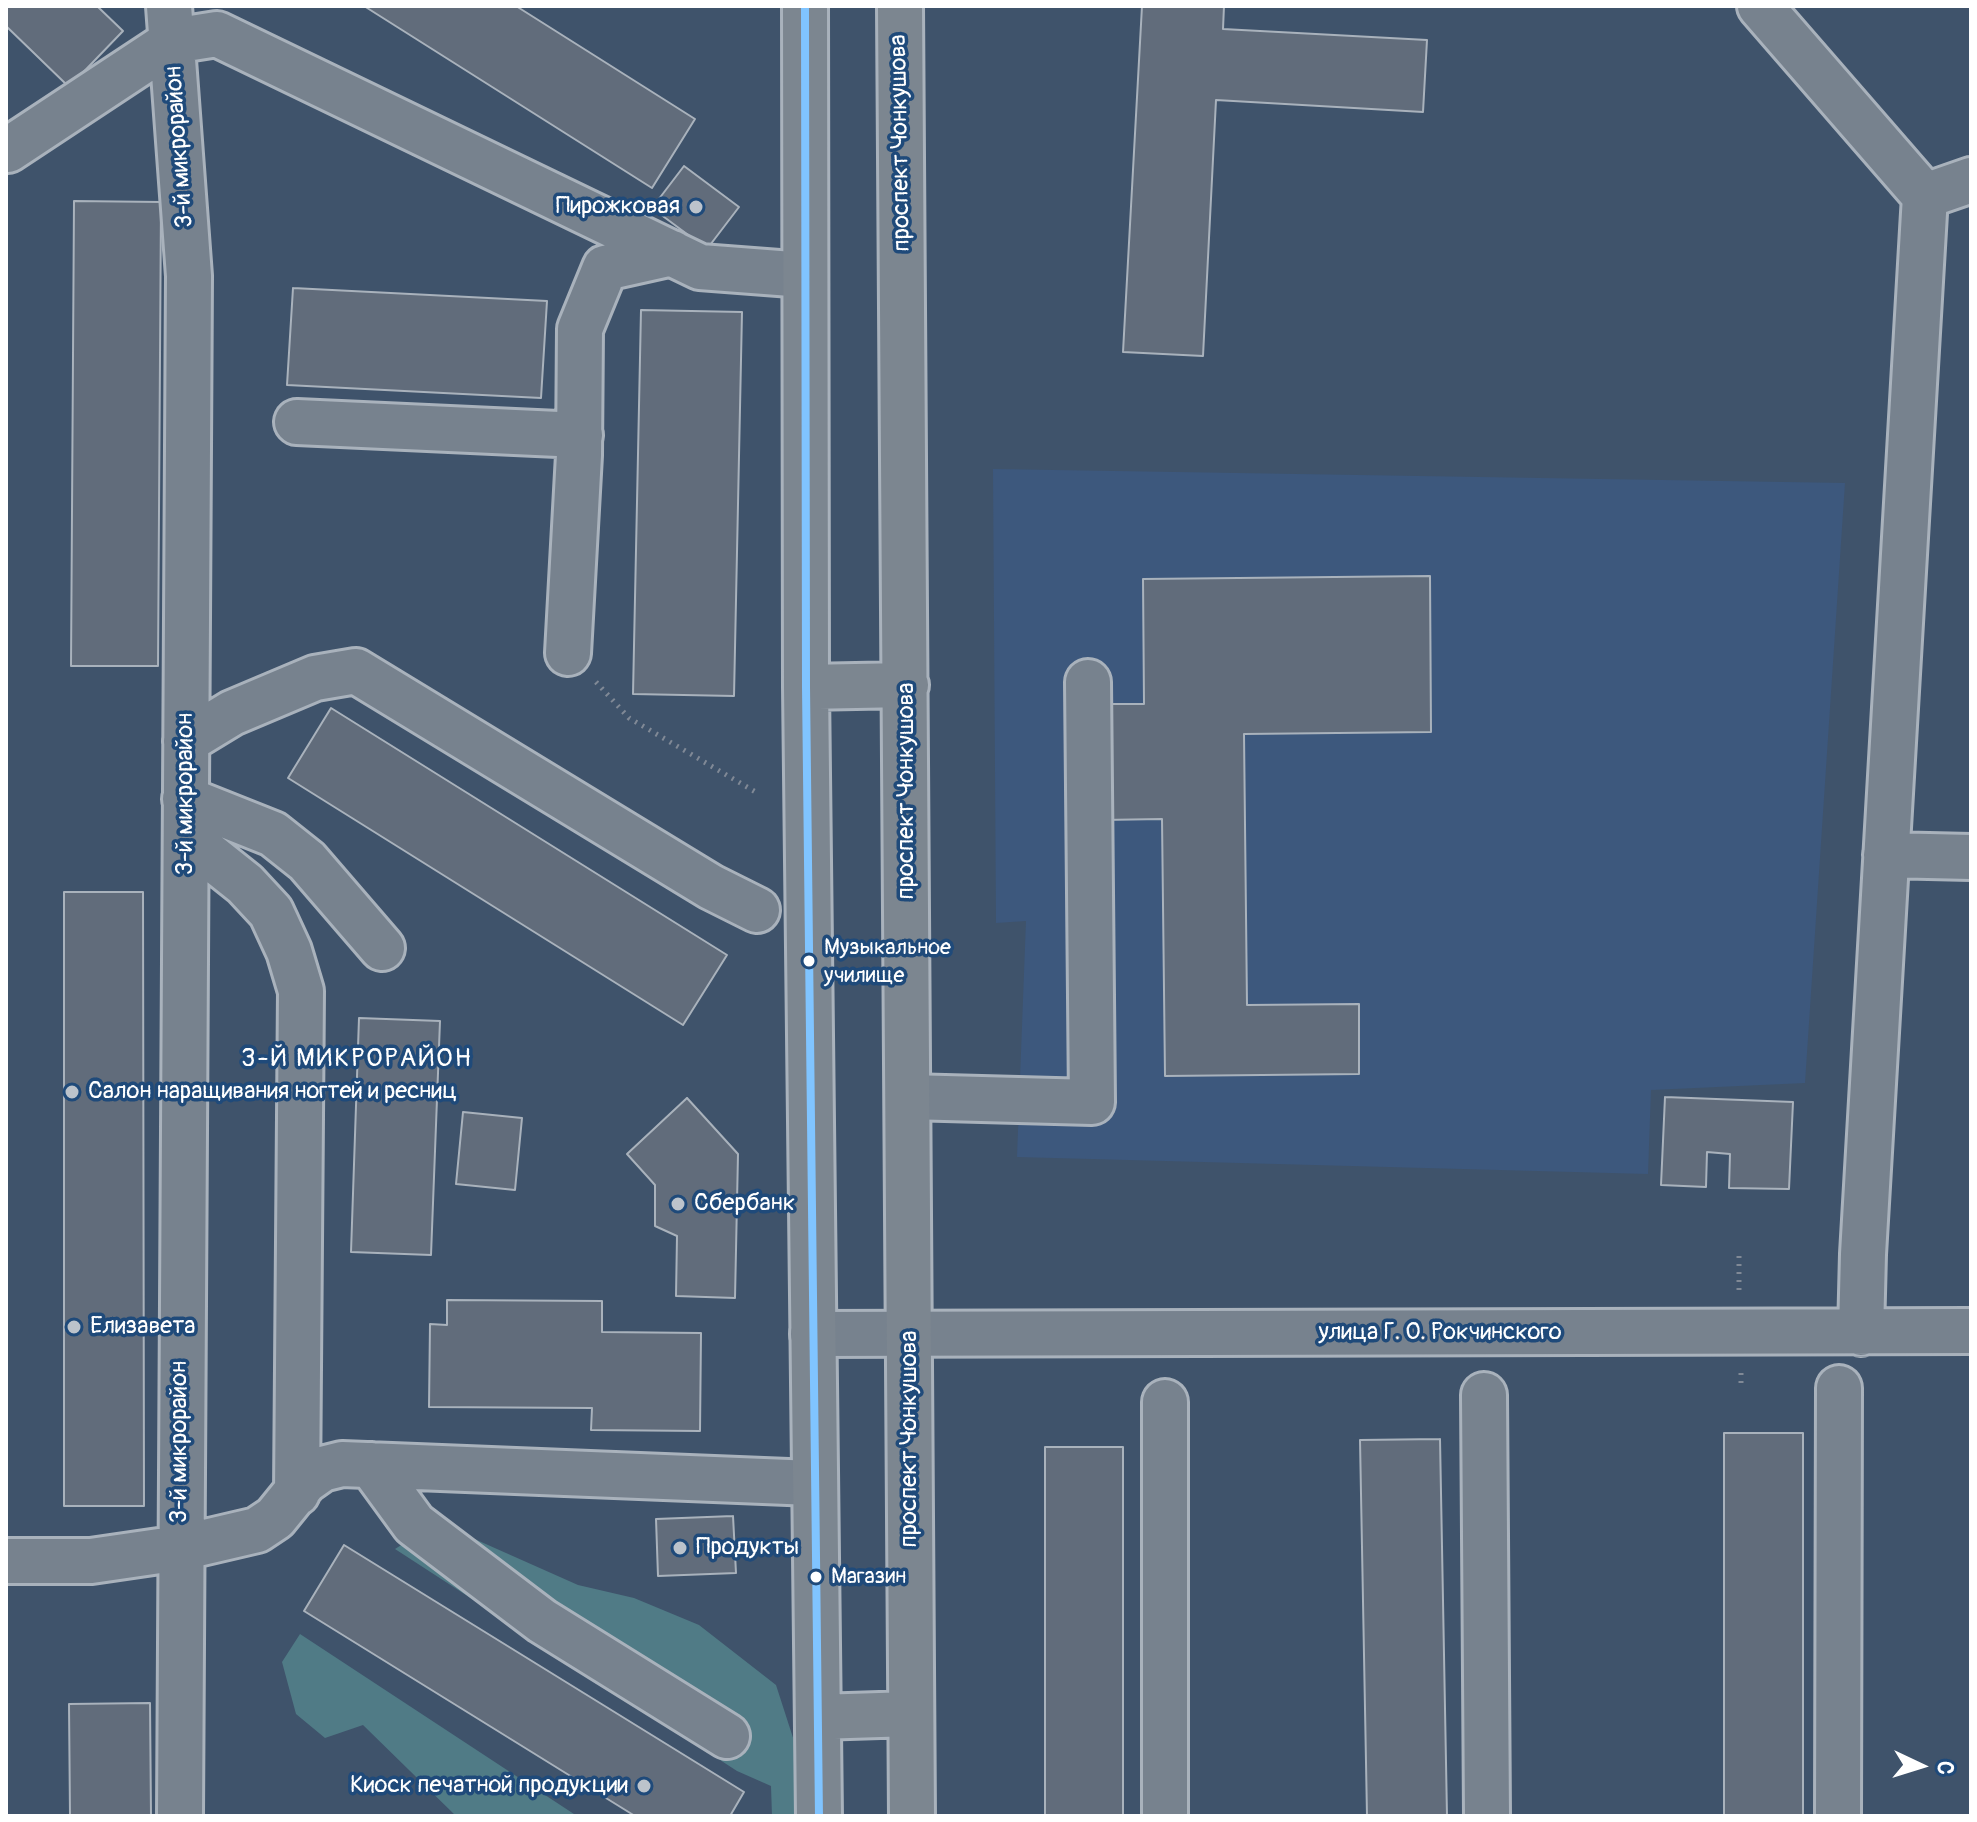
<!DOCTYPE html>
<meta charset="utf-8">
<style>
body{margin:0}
#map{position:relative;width:1977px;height:1822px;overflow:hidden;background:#3f536b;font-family:Pangolin,sans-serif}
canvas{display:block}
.frame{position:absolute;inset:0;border:8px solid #fff;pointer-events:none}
.north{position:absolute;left:1881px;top:1726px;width:80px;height:80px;-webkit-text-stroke:6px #1f4a7a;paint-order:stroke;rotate:94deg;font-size:22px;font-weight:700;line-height:32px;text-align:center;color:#fff}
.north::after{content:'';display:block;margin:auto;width:28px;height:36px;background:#fff;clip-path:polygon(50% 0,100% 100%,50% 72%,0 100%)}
</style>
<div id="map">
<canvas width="1977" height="1822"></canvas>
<div class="frame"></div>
<div class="north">С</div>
</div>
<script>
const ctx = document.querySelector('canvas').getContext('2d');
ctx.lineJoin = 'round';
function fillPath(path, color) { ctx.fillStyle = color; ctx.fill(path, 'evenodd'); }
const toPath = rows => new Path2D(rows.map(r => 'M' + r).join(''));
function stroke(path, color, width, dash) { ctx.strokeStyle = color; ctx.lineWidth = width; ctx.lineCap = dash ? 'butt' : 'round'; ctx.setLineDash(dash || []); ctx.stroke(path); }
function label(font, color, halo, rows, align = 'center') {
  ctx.font = font + ' Pangolin,sans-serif'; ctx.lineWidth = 7; ctx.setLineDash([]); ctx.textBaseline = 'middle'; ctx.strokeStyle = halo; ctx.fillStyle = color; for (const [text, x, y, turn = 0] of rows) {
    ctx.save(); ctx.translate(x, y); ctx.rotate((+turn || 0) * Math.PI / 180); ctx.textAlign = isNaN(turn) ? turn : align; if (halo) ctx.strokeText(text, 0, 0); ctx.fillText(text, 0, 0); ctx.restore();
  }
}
const built = toPath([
 [993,469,1845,483,1805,1083,1651,1090,1648,1174,1017,1157,1026,921,996,923]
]);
const green = toPath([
 [425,1530,461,1533,578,1585,634,1598,699,1625,776,1685,805,1775,803,1816,772,1816,771,1786,737,1771,395,1549],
 [300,1634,577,1816,456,1816,363,1725,325,1738,296,1714,282,1662]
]);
const building = toPath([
 [6,6,97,6,123,31,69,87,6,26,6,6],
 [364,6,516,6,695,119,652,188,364,6],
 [1142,6,1224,6,1223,29,1427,40,1423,112,1216,100,1203,356,1123,352,1142,6],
 [684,166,739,207,707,249,652,208,684,166],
 [74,201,161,202,158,666,71,666,74,201],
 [293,288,547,301,541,398,287,385,293,288],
 [641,310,742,312,734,696,633,694,641,310],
 [1430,576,1431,732,1244,734,1247,1005,1359,1004,1359,1074,1165,1076,1162,819,1102,820,1101,704,1144,704,1143,579,1430,576],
 [331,708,727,955,683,1025,288,778,331,708],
 [64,892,143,892,144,1506,64,1506,64,892],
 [359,1018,440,1021,431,1255,351,1252,359,1018],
 [1665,1097,1793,1102,1789,1189,1729,1188,1730,1154,1707,1152,1706,1187,1661,1185,1665,1097],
 [687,1098,738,1154,735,1298,676,1296,677,1236,655,1226,655,1185,627,1154,687,1098],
 [463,1112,522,1118,515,1190,456,1184,463,1112],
 [447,1300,602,1301,602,1332,701,1333,700,1431,591,1430,592,1408,429,1407,430,1324,447,1325,447,1300],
 [1724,1433,1803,1433,1803,1816,1724,1816,1724,1433],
 [1440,1439,1447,1816,1367,1816,1360,1440,1440,1439],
 [1045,1447,1123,1447,1123,1816,1045,1816,1045,1447],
 [733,1516,736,1573,658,1576,656,1519,733,1516],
 [344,1545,744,1792,730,1816,635,1816,304,1611,344,1545],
 [150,1703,151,1816,70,1816,69,1704,150,1703]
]);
const path = toPath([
 [596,682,629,718,759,794],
 [1739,1256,1739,1291],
 [1741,1373,1741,1389]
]);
const minor = toPath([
 [169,6,189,276,180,1816],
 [1760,6,1925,196],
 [8,150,173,41,217,34,700,267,805,275],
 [297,422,580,435],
 [568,653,579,455,580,329,605,268,672,253],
 [186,741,232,713,315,678,356,671,711,887,757,910],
 [185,799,273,834,307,861,382,948],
 [186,837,245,884,271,912,289,951,301,991,297,1493],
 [1886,855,1971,857],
 [908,1097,1092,1102,1088,682],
 [1861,1333,1863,1254,1925,196,1971,180],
 [813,1334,1971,1331],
 [1484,1395,1487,1816],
 [1165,1402,1165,1816],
 [371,1465,414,1524,542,1621,727,1736],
 [6,1561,91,1561,180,1548,257,1530,275,1518,305,1481,322,1469,342,1464,813,1483],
 [1838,1816,1839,1388]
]);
const major = toPath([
 [805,6,806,687,819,1816],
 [900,6,912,1816],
 [806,687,906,685],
 [818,1717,911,1714]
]);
const bus1 = toPath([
 [805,6,806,687,819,1816]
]);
const markers = [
 [696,207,8,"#bcc3cb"],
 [809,961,7,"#fff"],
 [72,1092,8,"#bcc3cb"],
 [678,1204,8,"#bcc3cb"],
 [74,1327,8,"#bcc3cb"],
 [680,1548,8,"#bcc3cb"],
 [816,1577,7,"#fff"],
 [644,1786,8,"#bcc3cb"]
];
const busNames = [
 ["Музыкальное",824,948],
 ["училище",824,976],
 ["Магазин",831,1577]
];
const streetNames = [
 ["проспект Чонкушова",901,143,-91],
 ["3-й микрорайон",180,147,-94],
 ["проспект Чонкушова",907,791,-90],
 ["3-й микрорайон",186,794,-90],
 ["улица Г. О. Рокчинского",1440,1333],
 ["проспект Чонкушова",910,1439,-90],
 ["3-й микрорайон",180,1442,-90]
];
const poiNames = [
 ["Пирожковая",680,207,"right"],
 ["Салон наращивания ногтей и ресниц",88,1092],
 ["Сбербанк",694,1204],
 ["Елизавета",90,1327],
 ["Продукты",696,1548],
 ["Киоск печатной продукции",628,1786,"right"]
];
const neighbourhoodNames = [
 ["3-Й МИКРОРАЙОН",357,1059]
];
fillPath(built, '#3d587d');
fillPath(green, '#507b86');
fillPath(building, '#616c7b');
stroke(building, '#a9b2bc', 2);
stroke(minor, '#a9b2bc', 50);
stroke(major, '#a9b2bc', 50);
stroke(path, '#808996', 5, [2, 6]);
stroke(minor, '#77828e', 44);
stroke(major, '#7c8690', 44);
stroke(bus1, '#80c4ff', 8);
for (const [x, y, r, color] of markers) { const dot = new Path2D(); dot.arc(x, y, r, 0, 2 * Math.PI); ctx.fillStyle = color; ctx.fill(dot); stroke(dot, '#1f4a7a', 3); }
label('22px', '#fff', '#1f4a7a', busNames, 'left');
label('24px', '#fff', '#1f4a7a', streetNames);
label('24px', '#fff', '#1f4a7a', poiNames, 'left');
ctx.letterSpacing = '2px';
label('26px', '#fff', '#1f4a7a', neighbourhoodNames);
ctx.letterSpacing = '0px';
</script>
